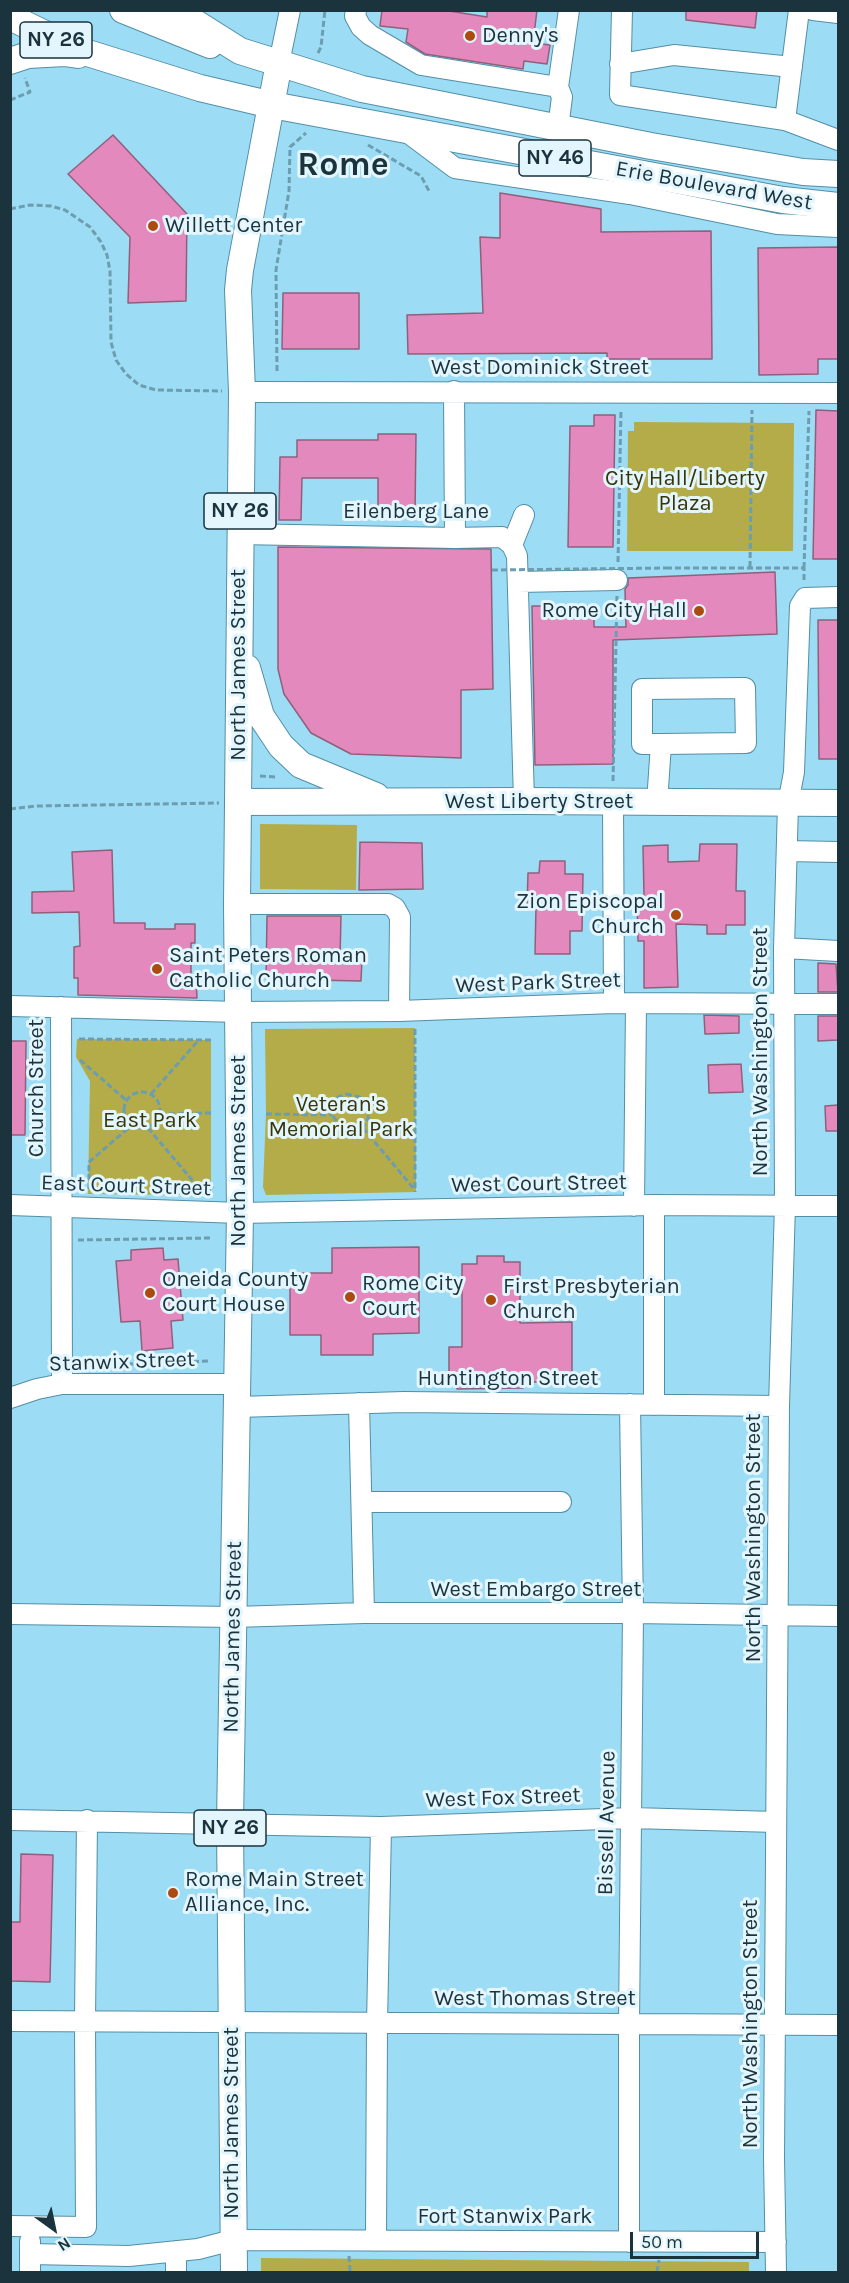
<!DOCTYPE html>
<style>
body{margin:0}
#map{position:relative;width:849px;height:2283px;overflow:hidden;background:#9ddcf5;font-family:Karla,sans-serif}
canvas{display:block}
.frame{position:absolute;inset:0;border:12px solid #1a333d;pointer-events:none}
.north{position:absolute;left:24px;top:2199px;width:60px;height:60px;-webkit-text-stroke:4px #e3f5fd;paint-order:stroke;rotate:147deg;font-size:16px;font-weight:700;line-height:24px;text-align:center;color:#1a333d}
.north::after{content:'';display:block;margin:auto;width:21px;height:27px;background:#1a333d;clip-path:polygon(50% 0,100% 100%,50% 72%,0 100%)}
.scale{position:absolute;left:630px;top:2232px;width:129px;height:27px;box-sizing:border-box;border:3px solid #1a333d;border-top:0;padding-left:8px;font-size:18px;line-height:21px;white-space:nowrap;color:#1a333d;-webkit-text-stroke:4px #e3f5fd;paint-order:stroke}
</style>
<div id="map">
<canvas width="849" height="2283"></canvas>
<div class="frame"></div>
<div class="north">N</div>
<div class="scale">50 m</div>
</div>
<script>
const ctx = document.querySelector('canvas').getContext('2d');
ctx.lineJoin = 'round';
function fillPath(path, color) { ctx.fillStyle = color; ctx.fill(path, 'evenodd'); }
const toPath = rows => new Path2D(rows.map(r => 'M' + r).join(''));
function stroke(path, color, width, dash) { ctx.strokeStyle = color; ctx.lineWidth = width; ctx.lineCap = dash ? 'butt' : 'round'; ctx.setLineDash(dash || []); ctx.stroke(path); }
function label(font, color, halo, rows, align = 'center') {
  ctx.font = font + ' Karla,sans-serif'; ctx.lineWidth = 6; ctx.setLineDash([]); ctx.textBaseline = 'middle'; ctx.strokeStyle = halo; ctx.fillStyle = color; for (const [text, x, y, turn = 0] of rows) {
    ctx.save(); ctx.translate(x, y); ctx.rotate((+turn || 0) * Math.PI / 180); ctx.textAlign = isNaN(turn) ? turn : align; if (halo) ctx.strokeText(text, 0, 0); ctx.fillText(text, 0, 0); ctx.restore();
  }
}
const green = toPath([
 [634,422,794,423,793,551,627,551,628,431,634,431],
 [260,824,357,825,356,890,260,889],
 [415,1028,416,1192,266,1195,263,1187,266,1113,265,1029],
 [77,1039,211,1040,211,1195,88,1194,90,1081,76,1057],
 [261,2258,749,2262,749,2272,261,2272]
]);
const building = toPath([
 [382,10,443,10,487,17,487,10,537,10,533,43,550,45,547,64,524,61,523,69,425,54,406,42,408,29,380,26,382,10],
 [686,10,757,10,755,28,686,20,686,10],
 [113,135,187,214,186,301,128,303,130,237,68,174,113,135],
 [500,193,601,209,601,232,711,231,712,359,607,359,607,353,408,354,407,315,483,313,480,237,500,238,500,193],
 [838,247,838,359,818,359,818,374,759,375,758,248,838,247],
 [283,293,359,293,359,349,282,349,283,293],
 [816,410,838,411,838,559,813,559,816,410],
 [594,415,615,415,613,547,568,547,570,426,594,426,594,415],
 [378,434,416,434,415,515,378,514,378,478,302,478,301,520,279,520,280,457,297,457,297,440,378,440,378,434],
 [278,547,491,549,493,689,461,690,461,758,351,754,311,733,284,694,278,669,278,547],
 [775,572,777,634,613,640,613,764,535,765,532,606,594,606,594,627,626,627,625,589,628,585,628,578,775,572],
 [818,620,838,620,838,759,819,759,818,620],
 [360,842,422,843,423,889,359,890,360,842],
 [700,844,737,844,736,891,745,891,745,925,726,925,726,934,707,934,707,925,676,924,678,987,644,988,644,941,638,941,637,896,644,896,643,846,668,845,668,862,699,861,700,844],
 [112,850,114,923,145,923,145,929,175,929,175,924,195,924,195,943,191,943,191,978,196,978,197,998,78,995,78,978,74,978,74,947,80,946,79,912,32,913,32,892,74,891,72,852,112,850],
 [540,861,565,861,565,874,583,874,582,931,570,931,570,954,535,954,536,907,527,907,528,873,539,873,540,861],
 [267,916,341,916,340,958,362,959,361,981,266,979,267,916],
 [818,963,836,964,838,992,818,992,818,963],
 [704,1015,739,1016,739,1033,705,1034,704,1015],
 [818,1016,838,1016,838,1040,818,1041,818,1016],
 [10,1041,26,1041,25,1135,10,1135,10,1041],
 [741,1064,743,1092,709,1093,708,1065,741,1064],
 [838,1105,838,1131,826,1131,825,1106,838,1105],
 [419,1247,419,1333,373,1334,373,1355,321,1355,321,1335,290,1335,290,1273,332,1273,332,1248,419,1247],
 [163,1248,164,1260,178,1259,183,1320,171,1321,173,1348,142,1351,140,1321,121,1322,116,1261,131,1260,131,1250,163,1248],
 [477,1256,504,1256,504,1262,520,1262,520,1323,572,1322,572,1382,523,1382,523,1388,457,1389,457,1383,449,1384,449,1347,462,1347,462,1264,477,1264,477,1256],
 [21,1854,53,1855,50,1982,10,1981,10,1922,20,1922,21,1854]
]);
const path = toPath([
 [318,53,321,47,325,10],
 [10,100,30,92,25,78],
 [368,145,421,176,429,191],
 [10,209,30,205,51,206,65,210,90,227,101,242,107,255,110,271,111,342,116,360,126,374,139,385,156,390,222,391],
 [277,371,276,270,289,191,290,147,306,133],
 [618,562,621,410],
 [750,567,752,410],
 [666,568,804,568,804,582],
 [804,568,809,411],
 [260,776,276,777],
 [613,781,617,596],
 [10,809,37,806,219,803],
 [415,1029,415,1192],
 [79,1039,211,1040],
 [80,1060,126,1100],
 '124 1110a18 18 0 1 1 36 0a18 18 0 1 1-36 0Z',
 [151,1094,198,1041],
 [346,1094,360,1097,366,1103,369,1109,368,1119,363,1128,354,1131,343,1129,332,1115,331,1109,335,1098,346,1094],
 [160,1114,211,1113],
 [266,1114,332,1115],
 [148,1128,204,1194],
 [363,1128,415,1190],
 [89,1189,89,1162,132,1125],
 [206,1194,213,1186],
 [78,1240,210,1238],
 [130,1364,211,1361],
 [349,2256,350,2272],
 [657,2272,659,2260]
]);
const minor = toPath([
 [356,10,355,16,361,27,370,35,421,65,558,87],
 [622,10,620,95,785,120,838,140],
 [813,10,838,13],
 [279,63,290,10],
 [620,64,674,55,792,67],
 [785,120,799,10],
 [558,128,562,97,558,87,569,10],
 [407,132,455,168,630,194,777,224,838,227],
 [454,391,455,538],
 [242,392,838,393],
 [239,534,455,538,502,537,512,545,517,556,524,801],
 [512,545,524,515],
 [518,582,617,580],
 [613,802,614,1003],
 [657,803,661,744,642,744,642,689,745,688,746,743,661,744],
 [787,851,838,852],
 [237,904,388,904,395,908,400,917,399,1011],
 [784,948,838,951],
 [10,1006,239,1012,399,1011,614,1003,838,1004],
 [61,1007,62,1384],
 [10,1205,240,1213,654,1205,838,1206],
 [634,1206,636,1004],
 [10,1398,37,1389,62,1384,237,1384],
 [359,1403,364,1613],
 [654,1405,654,1205],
 [238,1407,404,1402,779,1406],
 [363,1502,561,1502],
 [10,1614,234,1617,364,1613,633,1613,838,1616],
 [10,1820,381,1827,632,1818,776,1822],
 [10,2021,838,2025],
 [10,2226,86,2227,85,2021,87,1820],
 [376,2241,377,2024,381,1827],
 [629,2242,629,2024,633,1613,630,1404],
 [176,2251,176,2272],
 [30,2254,129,2256,198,2249,233,2240,776,2242],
 [30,2272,30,2241],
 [776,2272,774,2158,779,1406,785,1205,784,948,788,804,794,772,800,606,805,598,838,597]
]);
const major = toPath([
 [123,10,210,45],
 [175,10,240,51,362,89,651,146,803,172,838,174],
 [10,17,78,50,200,88,272,105,783,200,838,206],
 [10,61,28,55,64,53,78,55],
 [247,668,261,716,281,746,301,765,376,796],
 [239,802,524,801,838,803],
 [234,2272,230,1823,240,1213,237,904,242,392,238,290,240,270,279,63]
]);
const pathBridge = toPath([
 [492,570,666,568]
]);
const markers = [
 [470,36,6,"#ac4a0f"],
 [153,226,6,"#ac4a0f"],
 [699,611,6,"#ac4a0f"],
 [676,915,6,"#ac4a0f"],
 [157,969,6,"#ac4a0f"],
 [150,1293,6,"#ac4a0f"],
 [350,1297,6,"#ac4a0f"],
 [491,1300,6,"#ac4a0f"],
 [173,1893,6,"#ac4a0f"]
];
const shields = [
 [56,40,72],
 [555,158,72],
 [240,511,72],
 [230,1828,72]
];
const shieldNames = [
 ["NY 26",56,40],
 ["NY 46",555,158],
 ["NY 26",240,511],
 ["NY 26",230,1828]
];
const poiNames = [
 ["Denny's",482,36],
 ["Willett Center",165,226],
 ["Rome City Hall",687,611,"right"],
 ["Zion Episcopal",664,902,"right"],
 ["Church",664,927,"right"],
 ["Saint Peters Roman",169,956],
 ["Catholic Church",169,981],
 ["Oneida County",162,1280],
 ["Court House",162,1305],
 ["Rome City",362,1284],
 ["Court",362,1309],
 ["First Presbyterian",503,1287],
 ["Church",503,1312],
 ["Rome Main Street",185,1880],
 ["Alliance, Inc.",185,1905]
];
const streetNames = [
 ["Erie Boulevard West",714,186,10],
 ["West Dominick Street",540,368],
 ["Eilenberg Lane",416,512],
 ["North James Street",239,665,-90],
 ["West Liberty Street",539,802],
 ["West Park Street",538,983,-2],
 ["North Washington Street",761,1052,-90],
 ["Church Street",37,1088,-90],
 ["North James Street",239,1151,-90],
 ["West Court Street",539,1184,-1],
 ["East Court Street",126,1186,2],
 ["Stanwix Street",122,1362,-2],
 ["Huntington Street",508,1379],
 ["North Washington Street",754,1538,-90],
 ["West Embargo Street",536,1590],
 ["North James Street",233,1637,-89],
 ["West Fox Street",503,1798,-2],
 ["Bissell Avenue",607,1823,-89],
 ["West Thomas Street",535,1999],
 ["North Washington Street",751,2024,-90],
 ["North James Street",232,2123,-90],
 ["Fort Stanwix Park",505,2217]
];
const parkNames = [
 ["City Hall/Liberty",685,479],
 ["Plaza",685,504],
 ["Veteran's",341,1105],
 ["Memorial Park",341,1130],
 ["East Park",150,1121]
];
const townNames = [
 ["Rome",343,165]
];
fillPath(green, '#b3ac48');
fillPath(building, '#e389bd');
stroke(building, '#90607b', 1.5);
stroke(minor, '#528fa7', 22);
stroke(major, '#528fa7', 28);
stroke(path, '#6c9db0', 3, [6, 3]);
stroke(minor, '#fff', 20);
stroke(major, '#fff', 26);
stroke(pathBridge, '#6c9db0', 3, [6, 3]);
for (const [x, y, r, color] of markers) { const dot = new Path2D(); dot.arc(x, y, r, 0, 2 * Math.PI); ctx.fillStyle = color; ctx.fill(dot); stroke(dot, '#e3f5fd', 2); }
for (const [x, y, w] of shields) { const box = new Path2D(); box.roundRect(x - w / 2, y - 18, w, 36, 4.5); ctx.fillStyle = '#e3f5fd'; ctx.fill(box); stroke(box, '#1a333d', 1.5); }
label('bold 21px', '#1a333d', null, shieldNames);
label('22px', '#1a333d', '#e3f5fd', poiNames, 'left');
label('22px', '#1a333d', '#e3f5fd', streetNames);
label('22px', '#373406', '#e3f5fd', parkNames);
label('bold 34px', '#1a333d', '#e3f5fd', townNames);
</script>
